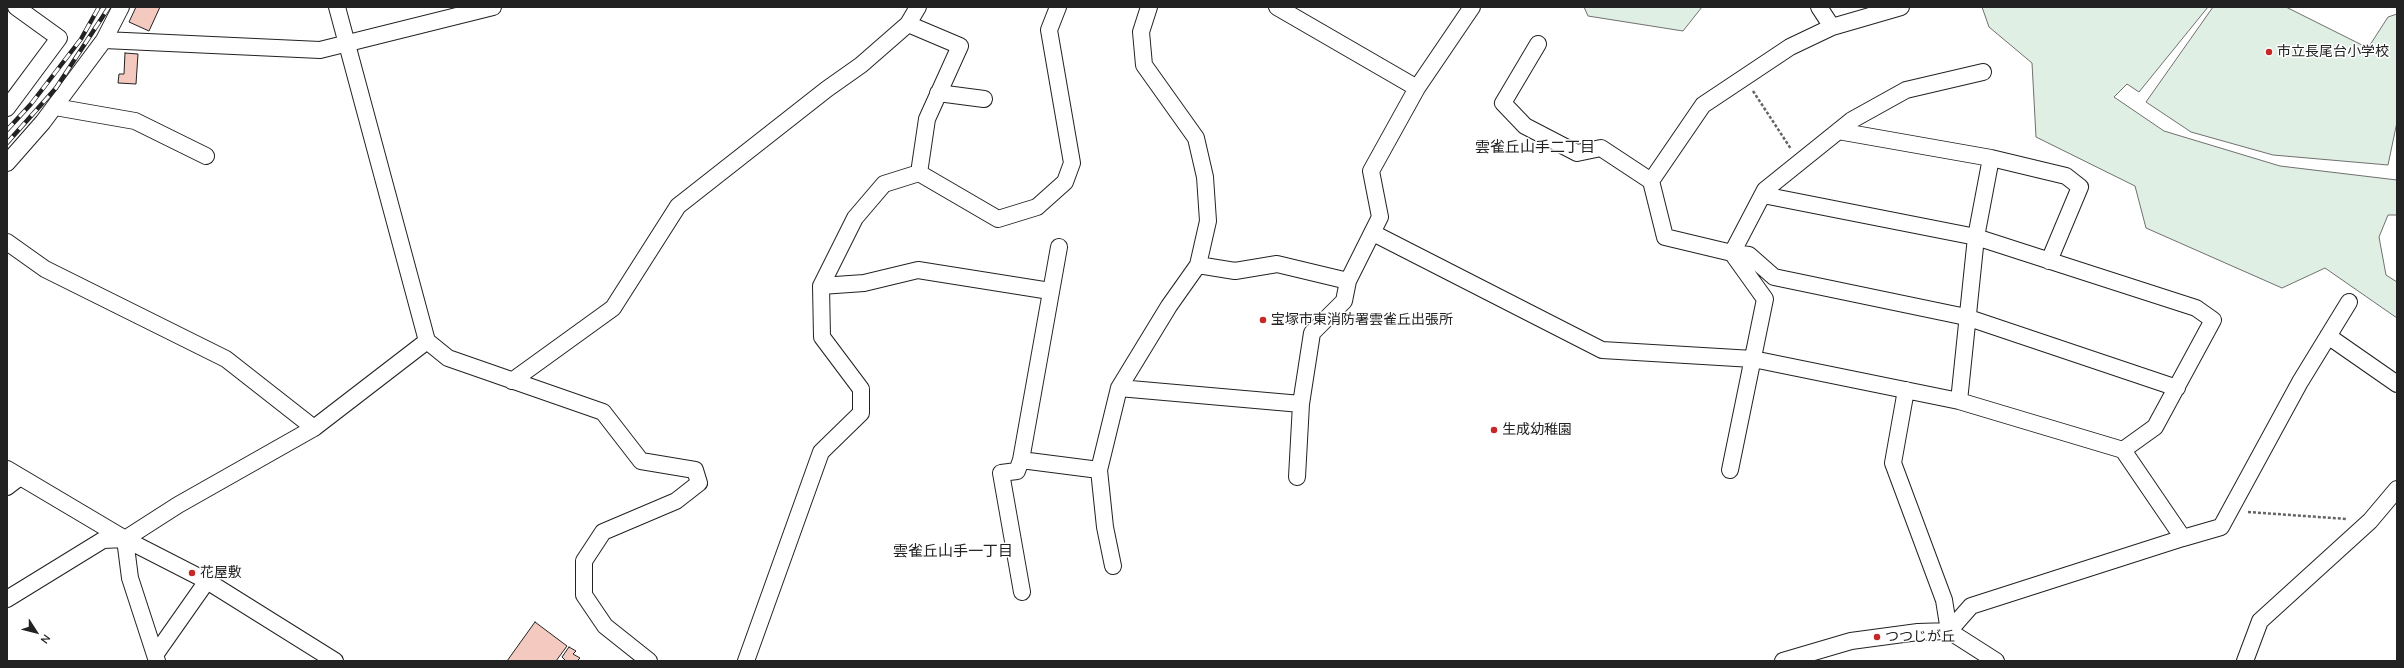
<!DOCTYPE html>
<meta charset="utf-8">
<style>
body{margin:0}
#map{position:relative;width:2404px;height:668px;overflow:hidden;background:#fff;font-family:Quicksand,sans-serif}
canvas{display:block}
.frame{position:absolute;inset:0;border:8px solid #222;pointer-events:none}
.north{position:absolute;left:16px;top:612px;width:40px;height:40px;-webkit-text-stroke:3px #fff;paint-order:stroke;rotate:126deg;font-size:11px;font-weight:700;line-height:16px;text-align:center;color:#222}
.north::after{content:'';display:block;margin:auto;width:14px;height:18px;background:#222;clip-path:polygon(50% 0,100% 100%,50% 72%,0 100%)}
</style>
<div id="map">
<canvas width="2404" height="668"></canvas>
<div class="frame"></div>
<div class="north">N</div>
</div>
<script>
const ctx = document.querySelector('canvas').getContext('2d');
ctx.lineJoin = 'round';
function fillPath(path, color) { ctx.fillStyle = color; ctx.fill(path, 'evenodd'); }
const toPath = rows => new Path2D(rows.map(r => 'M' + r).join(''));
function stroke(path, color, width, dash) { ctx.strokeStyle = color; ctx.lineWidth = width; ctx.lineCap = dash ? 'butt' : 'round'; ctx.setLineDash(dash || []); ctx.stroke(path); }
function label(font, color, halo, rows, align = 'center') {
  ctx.font = font + ' Quicksand,"Noto Sans JP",sans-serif'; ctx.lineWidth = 3; ctx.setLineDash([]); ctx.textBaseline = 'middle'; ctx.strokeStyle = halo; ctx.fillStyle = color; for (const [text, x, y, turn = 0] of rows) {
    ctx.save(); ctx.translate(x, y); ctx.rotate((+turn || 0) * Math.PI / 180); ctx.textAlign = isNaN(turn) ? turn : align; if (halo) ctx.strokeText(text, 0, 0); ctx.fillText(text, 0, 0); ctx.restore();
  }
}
const green = toPath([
 [1584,7,1702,7,1683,31,1588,16,1584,7],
 [1982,7,2208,7,2139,92,2127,84,2114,97,2164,131,2280,166,2397,180,2397,215,2388,215,2379,237,2386,275,2397,282,2397,318,2325,268,2282,288,2146,228,2135,186,2036,137,2032,63,1989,27,1982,7],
 [2213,7,2286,7,2368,48,2388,17,2397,14,2397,122,2388,165,2273,155,2191,132,2146,102,2213,7]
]);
const building = toPath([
 [136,7,160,7,149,31,129,22,136,7],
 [125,53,138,54,136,84,118,83,119,74,124,74,125,53],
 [535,622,567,646,556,661,507,661,535,622],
 [569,647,576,651,573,654,580,658,577,661,566,661,562,657,569,647]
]);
const path = toPath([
 [1753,91,1791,149],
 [2248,512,2347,519]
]);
const minor = toPath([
 [337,7,427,341,448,358,603,412,641,461,695,470,699,483,676,501,603,532,584,561,584,595,605,626,649,661],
 [1149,7,1141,32,1144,65,1196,138,1205,177,1208,221,1198,265],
 [1277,7,1417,88],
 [1819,7,1832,27],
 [908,24,918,7],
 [104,40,320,50,493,7],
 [1538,44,1503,103,1525,126,1577,153,1601,148,1651,181,1665,237,1732,253,1765,299,1730,470],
 [1983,72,1906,90,1852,120,1765,190,1732,253,1749,255,1774,277,1966,317,2177,388],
 [938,93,984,99],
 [55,107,135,121,206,156],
 [7,108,59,38,16,7],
 [1838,131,1991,158,2066,176,2080,187,2049,261],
 [7,163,43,122,104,40,121,7],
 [919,173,998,219,1037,207,1065,182,1072,163,1049,30,1058,7],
 [1651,181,1703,105,1790,47,1832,27,1901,7],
 [1373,233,1602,350,1753,359,1959,401,2123,450,2155,427,2213,320,2196,308,1976,237,1763,195],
 [7,242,45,269,226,359,314,428,178,505,125,539,103,540,7,599],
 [821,286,864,283,918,270,1050,291],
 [2328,336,2397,384],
 [512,381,613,308,678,206,827,89,861,65,908,24,960,46,927,119,919,173,884,184,855,218,821,286,822,337,861,389,861,413,821,452,746,661],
 [1119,388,1301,404,1312,333,1344,301,1348,281],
 [1906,390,1893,463,1944,600,1949,631],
 [1959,401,1976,237,1991,158],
 [314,428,427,341],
 [1021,460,1099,470],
 [7,469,125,539,207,581,335,661],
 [1297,477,1301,404],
 [7,487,20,477],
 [2183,538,2221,527,2300,382,2349,302],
 [125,539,130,578,157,661],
 [1113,566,1105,527,1099,470,1119,388,1169,306,1198,265,1235,271,1277,264,1348,281,1380,217,1371,171,1417,88,1472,7],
 [1022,592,1001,473,1017,471,1021,460,1059,247],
 [1949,631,1971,606,2183,538,2123,450],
 [155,655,207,581],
 [1783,661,1851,641,1918,632,1949,631,1996,661],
 [2245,661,2260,621,2370,521,2397,489]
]);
const rail = toPath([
 [7,130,31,104,81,39,99,7],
 [7,143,56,88,109,7]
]);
const markers = [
 [2269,52,4,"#c62828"],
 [1263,320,4,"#c62828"],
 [1494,430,4,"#c62828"],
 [192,573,4,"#c62828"],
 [1877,637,4,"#c62828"]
];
const poiNames = [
 ["市立長尾台小学校",2277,52],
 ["宝塚市東消防署雲雀丘出張所",1271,320],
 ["生成幼稚園",1502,430],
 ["花屋敷",200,573],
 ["つつじが丘",1885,637]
];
const neighbourhoodNames = [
 ["雲雀丘山手二丁目",1535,147],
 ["雲雀丘山手一丁目",953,551]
];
fillPath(green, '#e0efe3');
stroke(green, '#6f6f6f', 1);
fillPath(building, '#f3c9c0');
stroke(building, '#222', 1);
stroke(minor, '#222', 18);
stroke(path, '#646464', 2.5, [3, 2]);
stroke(minor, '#fff', 16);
stroke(rail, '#222', 4.5);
stroke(rail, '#fff', 3, [9]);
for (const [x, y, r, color] of markers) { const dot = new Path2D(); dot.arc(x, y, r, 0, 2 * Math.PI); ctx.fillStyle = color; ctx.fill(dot); stroke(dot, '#fff', 1.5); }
label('14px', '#222', '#fff', poiNames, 'left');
label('15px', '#222', '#fff', neighbourhoodNames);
</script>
